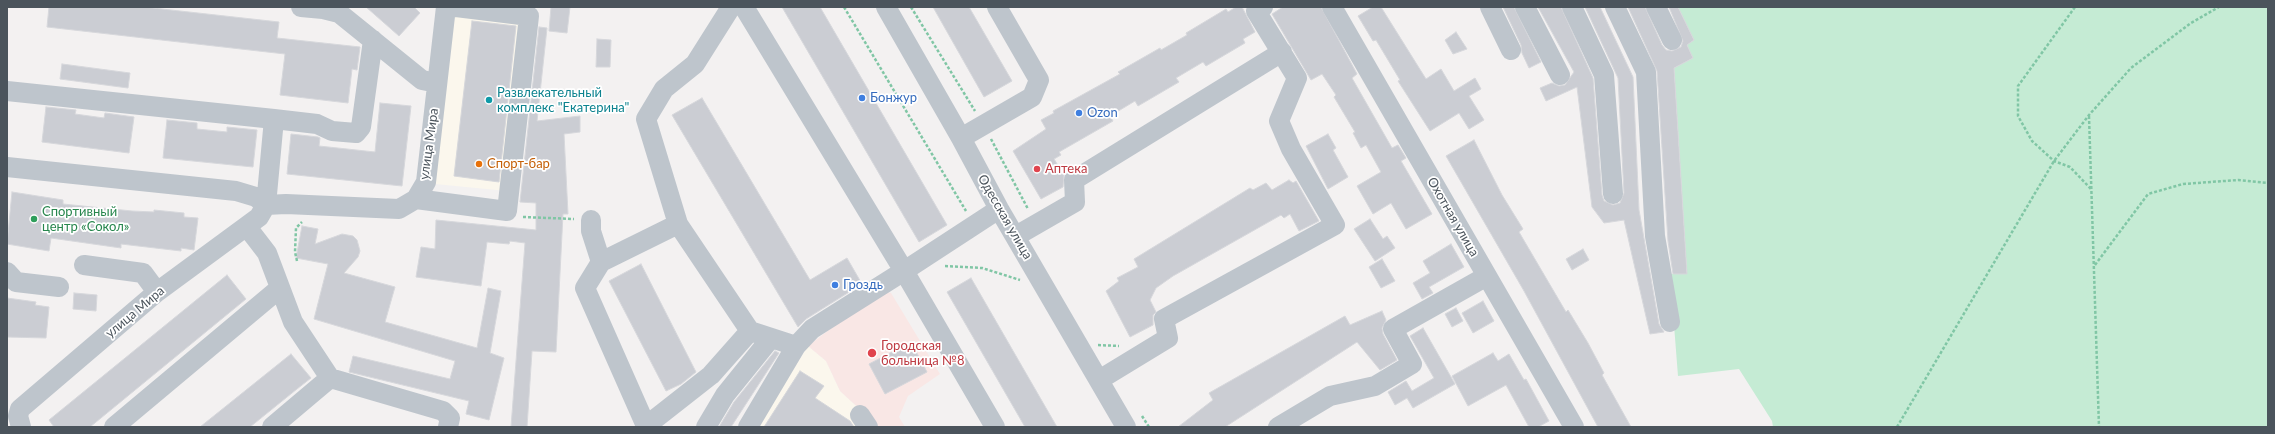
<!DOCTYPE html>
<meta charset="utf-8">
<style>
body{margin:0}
#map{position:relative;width:2275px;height:434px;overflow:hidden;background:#f3f1f1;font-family:Lato,sans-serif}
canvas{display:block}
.frame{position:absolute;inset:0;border:8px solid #4b545c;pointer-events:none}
</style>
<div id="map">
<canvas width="2275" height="434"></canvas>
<div class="frame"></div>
</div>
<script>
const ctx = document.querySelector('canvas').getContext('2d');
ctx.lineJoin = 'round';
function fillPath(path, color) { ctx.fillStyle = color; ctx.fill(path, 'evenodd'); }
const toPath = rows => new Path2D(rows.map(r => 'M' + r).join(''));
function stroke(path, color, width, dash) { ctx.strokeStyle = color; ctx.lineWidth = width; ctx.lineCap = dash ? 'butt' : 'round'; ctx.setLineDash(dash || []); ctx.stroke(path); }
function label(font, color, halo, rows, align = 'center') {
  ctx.font = font + ' Lato,sans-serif'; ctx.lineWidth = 3.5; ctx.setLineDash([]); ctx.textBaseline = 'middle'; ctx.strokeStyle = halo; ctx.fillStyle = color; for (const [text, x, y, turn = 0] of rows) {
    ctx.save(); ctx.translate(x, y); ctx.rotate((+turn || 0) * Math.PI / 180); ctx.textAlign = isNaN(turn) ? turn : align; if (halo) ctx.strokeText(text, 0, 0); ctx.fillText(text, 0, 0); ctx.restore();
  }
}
const commercial = toPath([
 [455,7,526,7,507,191,435,184],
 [808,346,826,361,840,391,865,414,857,427,757,427]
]);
const medical = toPath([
 [881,290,891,293,940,374,908,396,899,417,905,427,857,427,865,414,840,391,826,361,808,346]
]);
const green = toPath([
 [1678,7,2268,7,2268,427,1773,427,1772,421,1739,369,1678,376,1670,274,1687,273,1674,68,1693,58,1687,45,1694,40]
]);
const building = toPath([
 [49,7,144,7,279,22,277,38,360,47,357,70,352,69,348,103,280,95,285,54,47,27,49,7],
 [366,7,414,7,420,13,399,36,366,7],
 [551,7,570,7,567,33,549,31,551,7],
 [782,7,820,7,947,225,919,242,782,7],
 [933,7,969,7,1012,81,984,97,933,7],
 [1236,7,1242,7,1255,32,1243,39,1245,43,1206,66,1203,62,1176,78,1179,82,1138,106,1135,101,1110,116,1113,121,1059,152,1061,155,1054,159,1064,175,1063,187,1041,199,1013,151,1046,129,1041,120,1054,113,1053,111,1120,74,1118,72,1160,48,1161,50,1187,35,1186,33,1226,9,1228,12,1236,7],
 [1283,7,1321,7,1357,74,1352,78,1392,148,1398,145,1406,158,1401,161,1432,214,1406,229,1391,203,1373,214,1357,186,1381,172,1366,145,1361,148,1353,133,1355,132,1334,97,1336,95,1322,74,1311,80,1272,14,1283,7],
 [1373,7,1381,7,1426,79,1441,69,1454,91,1475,78,1481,89,1469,96,1484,120,1469,129,1459,113,1430,131,1398,81,1400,80,1376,40,1373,41,1358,16,1373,7],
 [1503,7,1514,7,1541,62,1529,68,1522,53,1521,45,1503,7],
 [1538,7,1561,7,1593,78,1602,195,1604,201,1613,205,1620,203,1624,193,1618,78,1585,7,1600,7,1633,77,1639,210,1659,324,1664,332,1650,334,1624,220,1604,223,1592,207,1577,87,1546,101,1540,88,1552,83,1559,86,1565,85,1574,72,1538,7],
 [1628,7,1645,7,1662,45,1666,50,1672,51,1681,47,1683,41,1669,7,1678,7,1694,40,1687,45,1693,58,1674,68,1687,274,1673,274,1668,241,1657,71,1628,7],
 [472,21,516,26,499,182,454,176,472,21],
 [539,27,547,28,537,121,580,116,580,132,564,134,568,214,563,214,556,352,532,351,527,427,511,427,525,243,510,241,509,244,487,242,481,286,416,277,421,247,435,249,436,220,536,230,536,203,520,202,539,27],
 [1456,32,1467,49,1453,54,1445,40,1456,32],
 [597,39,611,40,610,67,596,67,597,39],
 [62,64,130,73,128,88,60,79,62,64],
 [702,98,810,280,847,258,862,284,806,319,798,327,672,115,702,98],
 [380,103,411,106,402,186,287,174,291,134,318,137,320,138,319,146,375,152,380,103],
 [46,107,76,110,75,114,104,118,105,113,134,117,129,153,42,142,46,107],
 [167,120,197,123,197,129,227,132,227,127,257,130,253,167,163,158,167,120],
 [1328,134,1336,148,1333,150,1348,177,1328,189,1306,146,1328,134],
 [1474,140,1502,195,1523,229,1519,232,1566,312,1568,310,1588,343,1604,373,1602,375,1631,427,1598,427,1524,291,1446,156,1474,140],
 [1289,180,1293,183,1296,181,1319,221,1299,231,1290,214,1284,218,1281,215,1173,276,1156,288,1150,300,1156,312,1153,315,1153,325,1130,337,1106,291,1119,281,1117,278,1138,267,1134,259,1250,188,1253,190,1266,183,1272,190,1289,180],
 [12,192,63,200,63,204,132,211,154,212,154,210,184,213,184,217,198,218,194,250,181,248,181,251,121,244,121,248,51,238,49,251,7,244,12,192],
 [1370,219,1383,239,1387,236,1395,248,1375,261,1354,229,1370,219],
 [302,226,318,229,315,244,342,234,353,236,357,240,360,251,358,257,344,273,395,287,385,322,477,348,488,288,501,291,490,353,504,358,489,420,466,414,469,401,349,372,353,356,450,379,455,361,314,319,328,264,296,258,302,226],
 [1451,244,1464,267,1429,287,1433,293,1422,299,1413,283,1430,273,1423,261,1451,244],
 [1583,249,1589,260,1572,270,1566,259,1583,249],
 [1382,259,1395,281,1381,288,1369,267,1382,259],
 [641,264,696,372,681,384,666,391,609,281,641,264],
 [227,275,246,299,90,427,54,427,49,420,227,275],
 [971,278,1057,427,1025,427,947,292,971,278],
 [74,293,97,295,96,311,73,309,74,293],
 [7,298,36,302,35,305,49,307,46,338,7,337,7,298],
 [1483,301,1494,321,1473,333,1462,313,1483,301],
 [1456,308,1463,321,1452,327,1445,314,1456,308],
 [1382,311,1386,320,1382,328,1383,334,1397,360,1380,370,1357,342,1225,427,1178,427,1213,400,1209,393,1345,316,1350,325,1382,311],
 [1423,328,1455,384,1413,408,1407,398,1395,405,1388,392,1406,381,1412,391,1434,378,1410,336,1423,328],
 [911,342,927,372,885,394,869,364,911,342],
 [775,351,779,353,731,427,719,427,734,402,775,351],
 [1493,353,1498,361,1509,354,1524,380,1526,379,1549,421,1538,427,1529,427,1506,385,1468,406,1452,376,1493,353],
 [291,354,311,378,297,389,250,427,200,427,291,354],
 [800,371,824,386,815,398,850,421,854,427,764,427,800,371]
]);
const path = toPath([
 [844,7,966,211],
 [911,7,975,111],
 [2075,7,2018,86,2018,116,2032,141,2054,161,2070,167,2091,189],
 [2089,116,2099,427],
 [991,139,1028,209],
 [523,217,574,219],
 [297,261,295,252,296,228,302,222],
 [2095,265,2148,194,2183,184,2238,180,2268,183],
 [945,266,982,268,1020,280],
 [1098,345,1119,346],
 [1142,416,1149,427],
 [1897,427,2054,161,2089,115,2131,68,2191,23,2219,7]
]);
const minor = toPath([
 [301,7,323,9],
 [324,7,323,9,339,13,422,80,437,83],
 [731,7,695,64,664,89,646,119,678,224,750,331,796,346,812,329,904,271,995,427],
 [744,7,904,271,999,209],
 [886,7,961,138,999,209,1126,427],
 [1332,7,1574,427],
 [1490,7,1511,50],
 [1525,7,1560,75],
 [1572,7,1604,75,1613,194],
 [1615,7,1646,72,1655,236,1670,322],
 [1656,7,1672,40],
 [7,91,274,119,317,124,332,131,356,133,361,127,373,40],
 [274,119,266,205,286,204,399,209,416,199,426,182,446,7],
 [961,138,1032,97,1039,80,997,7],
 [7,167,236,191,256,197,266,205,259,217,157,292,20,409,18,416,21,427],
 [416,199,507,211,529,16,456,7],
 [591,220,591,231,601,262],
 [678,224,601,262,585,288,646,426,711,375,750,331],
 [247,227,267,253,293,322,330,378,443,411,450,418,448,427],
 [1016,236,1075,202,1074,180,1282,52],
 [84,265,143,273,157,292],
 [7,272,16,282,59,287],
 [1099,380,1168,338,1164,319,1335,225,1291,149,1279,121,1297,78,1256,11,1263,7],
 [860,415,868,427],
 [114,427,280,288],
 [272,427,330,378],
 [706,427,725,395,771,338],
 [748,427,796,346],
 [1278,427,1330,396,1375,386,1412,364,1393,329,1487,276]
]);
const markers = [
 [862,98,4,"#3f7fe0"],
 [489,100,4,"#0f9aa8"],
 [1079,113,4,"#3f7fe0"],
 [479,164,4,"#e8710a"],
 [1037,169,4,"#e0444e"],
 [34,219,4,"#2e9e5b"],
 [835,285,4,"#3f7fe0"],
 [872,353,5,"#e0444e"]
];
const cultureNames = [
 ["Развлекательный",497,93],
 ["комплекс \"Екатерина\"",497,108]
];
const shopNames = [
 ["Бонжур",870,98],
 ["Ozon",1087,113],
 ["Гроздь",843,285]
];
const streetNames = [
 ["улица Мира",429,144,-82],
 ["Одесская улица",1005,217,60],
 ["Охотная улица",1453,217,60],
 ["улица Мира",135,312,-40]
];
const foodNames = [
 ["Спорт-бар",487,164]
];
const healthNames = [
 ["Аптека",1045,169],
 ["Городская",881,346],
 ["больница №8",881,361]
];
const leisureNames = [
 ["Спортивный",42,212],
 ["центр «Сокол»",42,227]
];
fillPath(commercial, '#fbf7ed');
fillPath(medical, '#f9e7e5');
fillPath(green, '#c5ebd4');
fillPath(building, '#cbcdd3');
stroke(building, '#d6d7db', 1);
stroke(path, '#80c6a5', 2.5, [3, 2]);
stroke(minor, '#bec5cc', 20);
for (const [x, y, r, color] of markers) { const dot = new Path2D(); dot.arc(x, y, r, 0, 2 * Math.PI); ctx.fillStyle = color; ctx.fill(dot); stroke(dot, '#fff', 1.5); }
label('13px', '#0d838f', '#fff', cultureNames, 'left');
label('13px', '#366cbe', '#fff', shopNames, 'left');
label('13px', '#4b545c', '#fff', streetNames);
label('13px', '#c56008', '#fff', foodNames, 'left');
label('13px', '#be3a42', '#fff', healthNames, 'left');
label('13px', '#27864d', '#fff', leisureNames, 'left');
</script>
